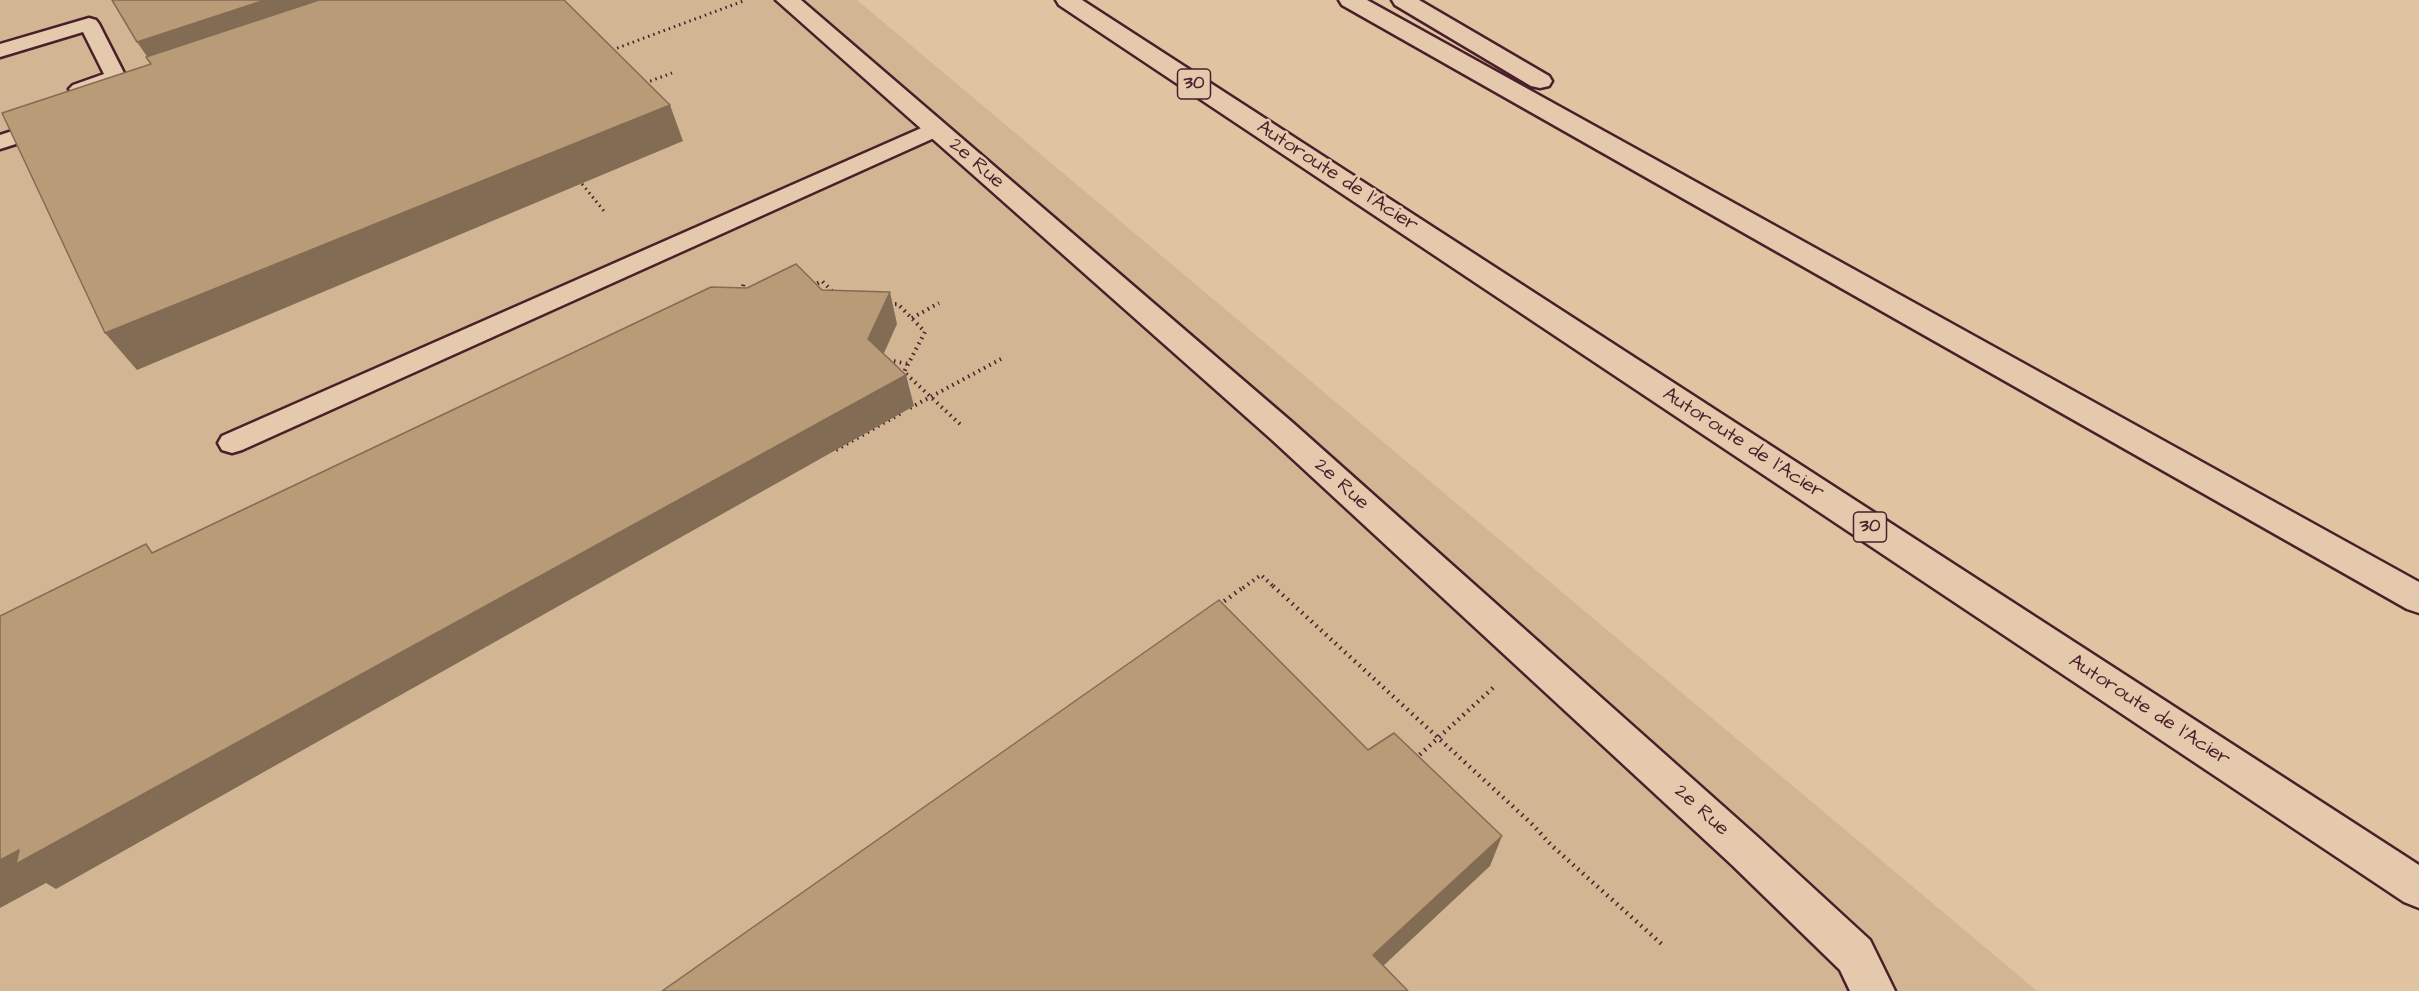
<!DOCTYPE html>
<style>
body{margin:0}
canvas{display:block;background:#e0c4a2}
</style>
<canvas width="2419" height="991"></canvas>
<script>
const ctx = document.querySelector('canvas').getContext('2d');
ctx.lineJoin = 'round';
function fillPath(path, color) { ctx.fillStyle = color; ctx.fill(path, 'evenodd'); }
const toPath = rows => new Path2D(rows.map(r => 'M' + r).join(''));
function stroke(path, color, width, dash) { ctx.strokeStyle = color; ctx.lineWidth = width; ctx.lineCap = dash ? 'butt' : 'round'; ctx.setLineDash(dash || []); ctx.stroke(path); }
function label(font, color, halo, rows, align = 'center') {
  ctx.font = font + ' "Architects Daughter",sans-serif'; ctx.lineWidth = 5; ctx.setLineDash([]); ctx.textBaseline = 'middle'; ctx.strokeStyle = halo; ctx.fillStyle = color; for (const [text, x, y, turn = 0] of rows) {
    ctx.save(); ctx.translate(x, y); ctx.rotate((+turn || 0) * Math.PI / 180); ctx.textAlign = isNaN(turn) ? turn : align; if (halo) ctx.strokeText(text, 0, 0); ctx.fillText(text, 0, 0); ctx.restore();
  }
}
const built = toPath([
 [0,0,857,0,2037,991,0,991]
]);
const pathFar2 = toPath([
 [612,50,746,0],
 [645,83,672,73],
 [582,184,604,211]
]);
const pathFar1 = toPath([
 [812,286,822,281,834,293],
 [742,292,744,281],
 [889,304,898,304,925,332,904,372,962,426],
 [912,318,939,303],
 [888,360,908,364],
 [910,408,1001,359],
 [836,450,903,412],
 [1243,588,1261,575,1275,588]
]);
const path = toPath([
 [1273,586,1533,825,1551,845,1665,947],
 [1219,605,1245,586],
 [1415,759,1494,687]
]);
const service = toPath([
 [89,18,96,20,99,24,126,77,123,81,80,95,73,93,69,89,73,85,104,74,83,32,0,57,0,44,89,18],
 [49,119,57,121,60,126,57,131,0,149,0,135,49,119],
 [935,122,943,124,946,129,943,134,242,450,232,453,222,450,218,443,222,436,935,122]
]);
const minor = toPath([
 [776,0,801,0,1293,423,1760,839,1870,940,1895,991,1850,991,1840,970,1732,865,1271,439,776,0]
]);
const motorway = toPath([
 [1056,0,1082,0,2419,865,2419,908,2404,902,1059,5,1056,0],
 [1339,0,1367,0,2419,582,2419,613,2407,609,1342,5,1339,0],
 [1392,0,1419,0,1549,76,1552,81,1549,86,1540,88,1531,86,1395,5,1392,0]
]);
const shadedWall = toPath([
 [265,0,392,0,162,78,137,42],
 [670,105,683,141,137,370,105,333],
 [890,292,897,324,876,371,868,339],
 [906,375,914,406,56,889,46,883,0,908,0,860],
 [1502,836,1490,866,1366,982,1373,955]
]);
const building = toPath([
 [112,0,265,0,137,42,112,0],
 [319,0,564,0,670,105,105,333,2,113,151,64,146,57,319,0],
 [796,264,822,290,890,292,868,339,906,375,16,864,19,850,0,860,0,616,146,544,152,553,711,287,747,288,796,264],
 [1219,600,1368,750,1394,733,1502,836,1373,955,1408,991,662,991,1219,600]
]);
const shields = [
 [1194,84,33],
 [1870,527,33]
];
const shieldNames = [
 ["30",1194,84],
 ["30",1870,527]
];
const streetNames = [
 ["2e Rue",976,164,41],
 ["Autoroute de l'Acier",1337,177,33],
 ["Autoroute de l'Acier",1743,444,33],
 ["2e Rue",1341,485,42],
 ["Autoroute de l'Acier",2149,711,33],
 ["2e Rue",1701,811,42]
];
fillPath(built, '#d2b593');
stroke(service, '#4a1f2b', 5);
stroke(minor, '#4a1f2b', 5);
stroke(motorway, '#4a1f2b', 5);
stroke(pathFar2, '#4a1f2b', 3, [1.5, 4]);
stroke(pathFar1, '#4a1f2b', 4, [1.5, 4.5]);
stroke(path, '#4a1f2b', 4.5, [1.5, 5]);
fillPath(service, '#e5c9ac');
fillPath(minor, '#e5c9ac');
fillPath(motorway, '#e5c9ac');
fillPath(shadedWall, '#826c54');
fillPath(building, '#ba9b78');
stroke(building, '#826c54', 1.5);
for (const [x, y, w] of shields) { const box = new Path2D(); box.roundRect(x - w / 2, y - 15, w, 30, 4.5); ctx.fillStyle = '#e5c9ac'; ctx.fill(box); stroke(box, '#4a1f2b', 1.5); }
label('bold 18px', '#4a1f2b', null, shieldNames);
label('20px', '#4a1f2b', '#e5c9ac', streetNames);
</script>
